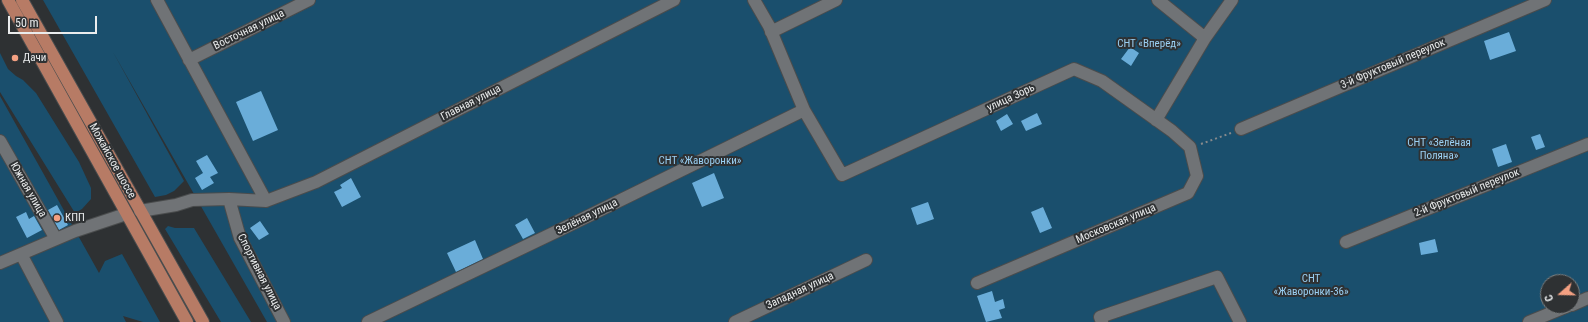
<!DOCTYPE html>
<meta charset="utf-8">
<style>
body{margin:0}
#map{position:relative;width:1588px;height:322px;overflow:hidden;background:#2e3133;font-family:"Roboto Condensed",sans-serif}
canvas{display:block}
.north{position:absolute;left:1540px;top:274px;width:40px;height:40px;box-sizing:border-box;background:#2e3133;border:1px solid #797c7d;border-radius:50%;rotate:250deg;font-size:11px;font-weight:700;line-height:16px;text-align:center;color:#eaeced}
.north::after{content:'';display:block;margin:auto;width:14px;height:18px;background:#f3a082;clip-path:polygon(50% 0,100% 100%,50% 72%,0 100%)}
.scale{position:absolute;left:8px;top:16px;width:89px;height:18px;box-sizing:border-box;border:2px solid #eaeced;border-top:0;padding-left:5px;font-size:12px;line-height:14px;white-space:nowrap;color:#eaeced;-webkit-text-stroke:3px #2e3133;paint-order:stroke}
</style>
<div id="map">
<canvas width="1588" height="322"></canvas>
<div class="north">С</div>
<div class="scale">50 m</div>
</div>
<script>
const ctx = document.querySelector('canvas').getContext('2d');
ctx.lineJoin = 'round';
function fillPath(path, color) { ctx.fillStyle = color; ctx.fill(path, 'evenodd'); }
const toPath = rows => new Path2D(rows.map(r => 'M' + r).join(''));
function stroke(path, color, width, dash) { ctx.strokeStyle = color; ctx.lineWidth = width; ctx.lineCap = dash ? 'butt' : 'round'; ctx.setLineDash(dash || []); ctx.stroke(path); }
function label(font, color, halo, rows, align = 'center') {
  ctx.font = font + ' "Roboto Condensed",sans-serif'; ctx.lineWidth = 4; ctx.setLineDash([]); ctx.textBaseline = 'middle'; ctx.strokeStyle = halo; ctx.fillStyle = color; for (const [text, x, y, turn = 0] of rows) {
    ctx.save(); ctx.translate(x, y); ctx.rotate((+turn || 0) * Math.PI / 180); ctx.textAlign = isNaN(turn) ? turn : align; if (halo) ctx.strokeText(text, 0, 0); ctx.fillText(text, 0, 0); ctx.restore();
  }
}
const green = toPath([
 [43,0,1588,0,1588,322,267,322,113,52,184,181,174,191,166,195,155,197],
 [1548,282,1572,282,1572,306,1548,306],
 [0,53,8,69,16,76,23,80,36,93,79,162,91,188,91,199,82,209,75,213,0,92],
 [0,96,99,273,105,261,122,254,160,322,143,322,123,316,126,322,0,322],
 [168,226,175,228,194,228,251,322,221,322,165,229]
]);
const building = toPath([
 [1509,32,1516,51,1490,60,1484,41],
 [1130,47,1139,53,1131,66,1121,59],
 [261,91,278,130,253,141,236,102],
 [1037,113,1042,124,1026,131,1021,121],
 [1007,114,1013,124,1001,131,996,121],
 [1540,134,1545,147,1536,150,1531,137],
 [1506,144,1512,162,1498,167,1492,149],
 [207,155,218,173,210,177,214,183,202,190,195,178,203,173,196,161],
 [714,173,724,198,702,207,692,183],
 [351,178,361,197,342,207,334,192,342,188,340,185],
 [928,202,934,219,917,225,911,208],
 [57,205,68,225,59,230,48,210],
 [1043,207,1052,228,1040,233,1031,212],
 [26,212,29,219,34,216,42,230,27,238,16,217],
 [527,218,535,233,523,239,515,225],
 [260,221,269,234,259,240,250,228],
 [1435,239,1438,252,1421,255,1419,243],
 [475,240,483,259,456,272,447,253],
 [992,291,995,302,1003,299,1005,308,999,310,1002,318,986,322,977,296]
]);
const path = toPath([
 [1201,144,1231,133]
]);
const minor = toPath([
 [157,0,266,201],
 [754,0,769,26,804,110,842,175,1074,69,1102,81,1172,131,1190,147,1197,176,1188,193,977,283],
 [1158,0,1205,38],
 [771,32,836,0],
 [189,60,309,0],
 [1156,120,1205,38,1232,0],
 [1241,129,1545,0],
 [0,141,56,239],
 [229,199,240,238,284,322],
 [140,211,176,205,192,200,229,199,266,201,316,182,674,0],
 [1346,242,1588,144],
 [21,254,57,322],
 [0,263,75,231,126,214],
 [1572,305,1588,298],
 [368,322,568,226,804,110],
 [735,322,866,260],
 [1102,322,1100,317,1217,277,1240,322],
 [1529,322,1568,306]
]);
const major = toPath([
 [8,0,187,322],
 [22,0,203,322]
]);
const markers = [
 [15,58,4,"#f3a082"],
 [57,218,4,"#f3a082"]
];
const streetNames = [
 ["Восточная улица",249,30,-26],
 ["3-й Фруктовый переулок",1393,64,-23],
 ["улица Зорь",1011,98,-25],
 ["Главная улица",471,103,-27],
 ["Можайское шоссе",112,161,61],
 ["Южная улица",28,190,60],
 ["2-й Фруктовый переулок",1467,193,-22],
 ["Зелёная улица",587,217,-26],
 ["Московская улица",1116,224,-23],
 ["Спортивная улица",259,272,63],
 ["Западная улица",800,291,-25]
];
const parkNames = [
 ["СНТ «Вперёд»",1149,44],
 ["СНТ «Зелёная",1439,143],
 ["Поляна»",1439,156],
 ["СНТ «Жаворонки»",700,161],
 ["СНТ",1311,279],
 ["«Жаворонки-36»",1311,292]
];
const poiNames = [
 ["Дачи",23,58],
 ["КПП",65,218]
];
fillPath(green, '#1a4f6d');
fillPath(building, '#6aadd9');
stroke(minor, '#4a4c4d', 14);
stroke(major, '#4a4c4d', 14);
stroke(path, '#878a8c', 2, [2, 3]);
stroke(minor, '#707376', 12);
stroke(major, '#b77b65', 12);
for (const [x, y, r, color] of markers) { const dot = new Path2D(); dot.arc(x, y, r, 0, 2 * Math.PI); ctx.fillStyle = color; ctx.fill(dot); stroke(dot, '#2e3133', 1.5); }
label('11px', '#eaeced', '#2e3133', streetNames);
label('11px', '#9acff2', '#2e3133', parkNames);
label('11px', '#eaeced', '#2e3133', poiNames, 'left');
</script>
